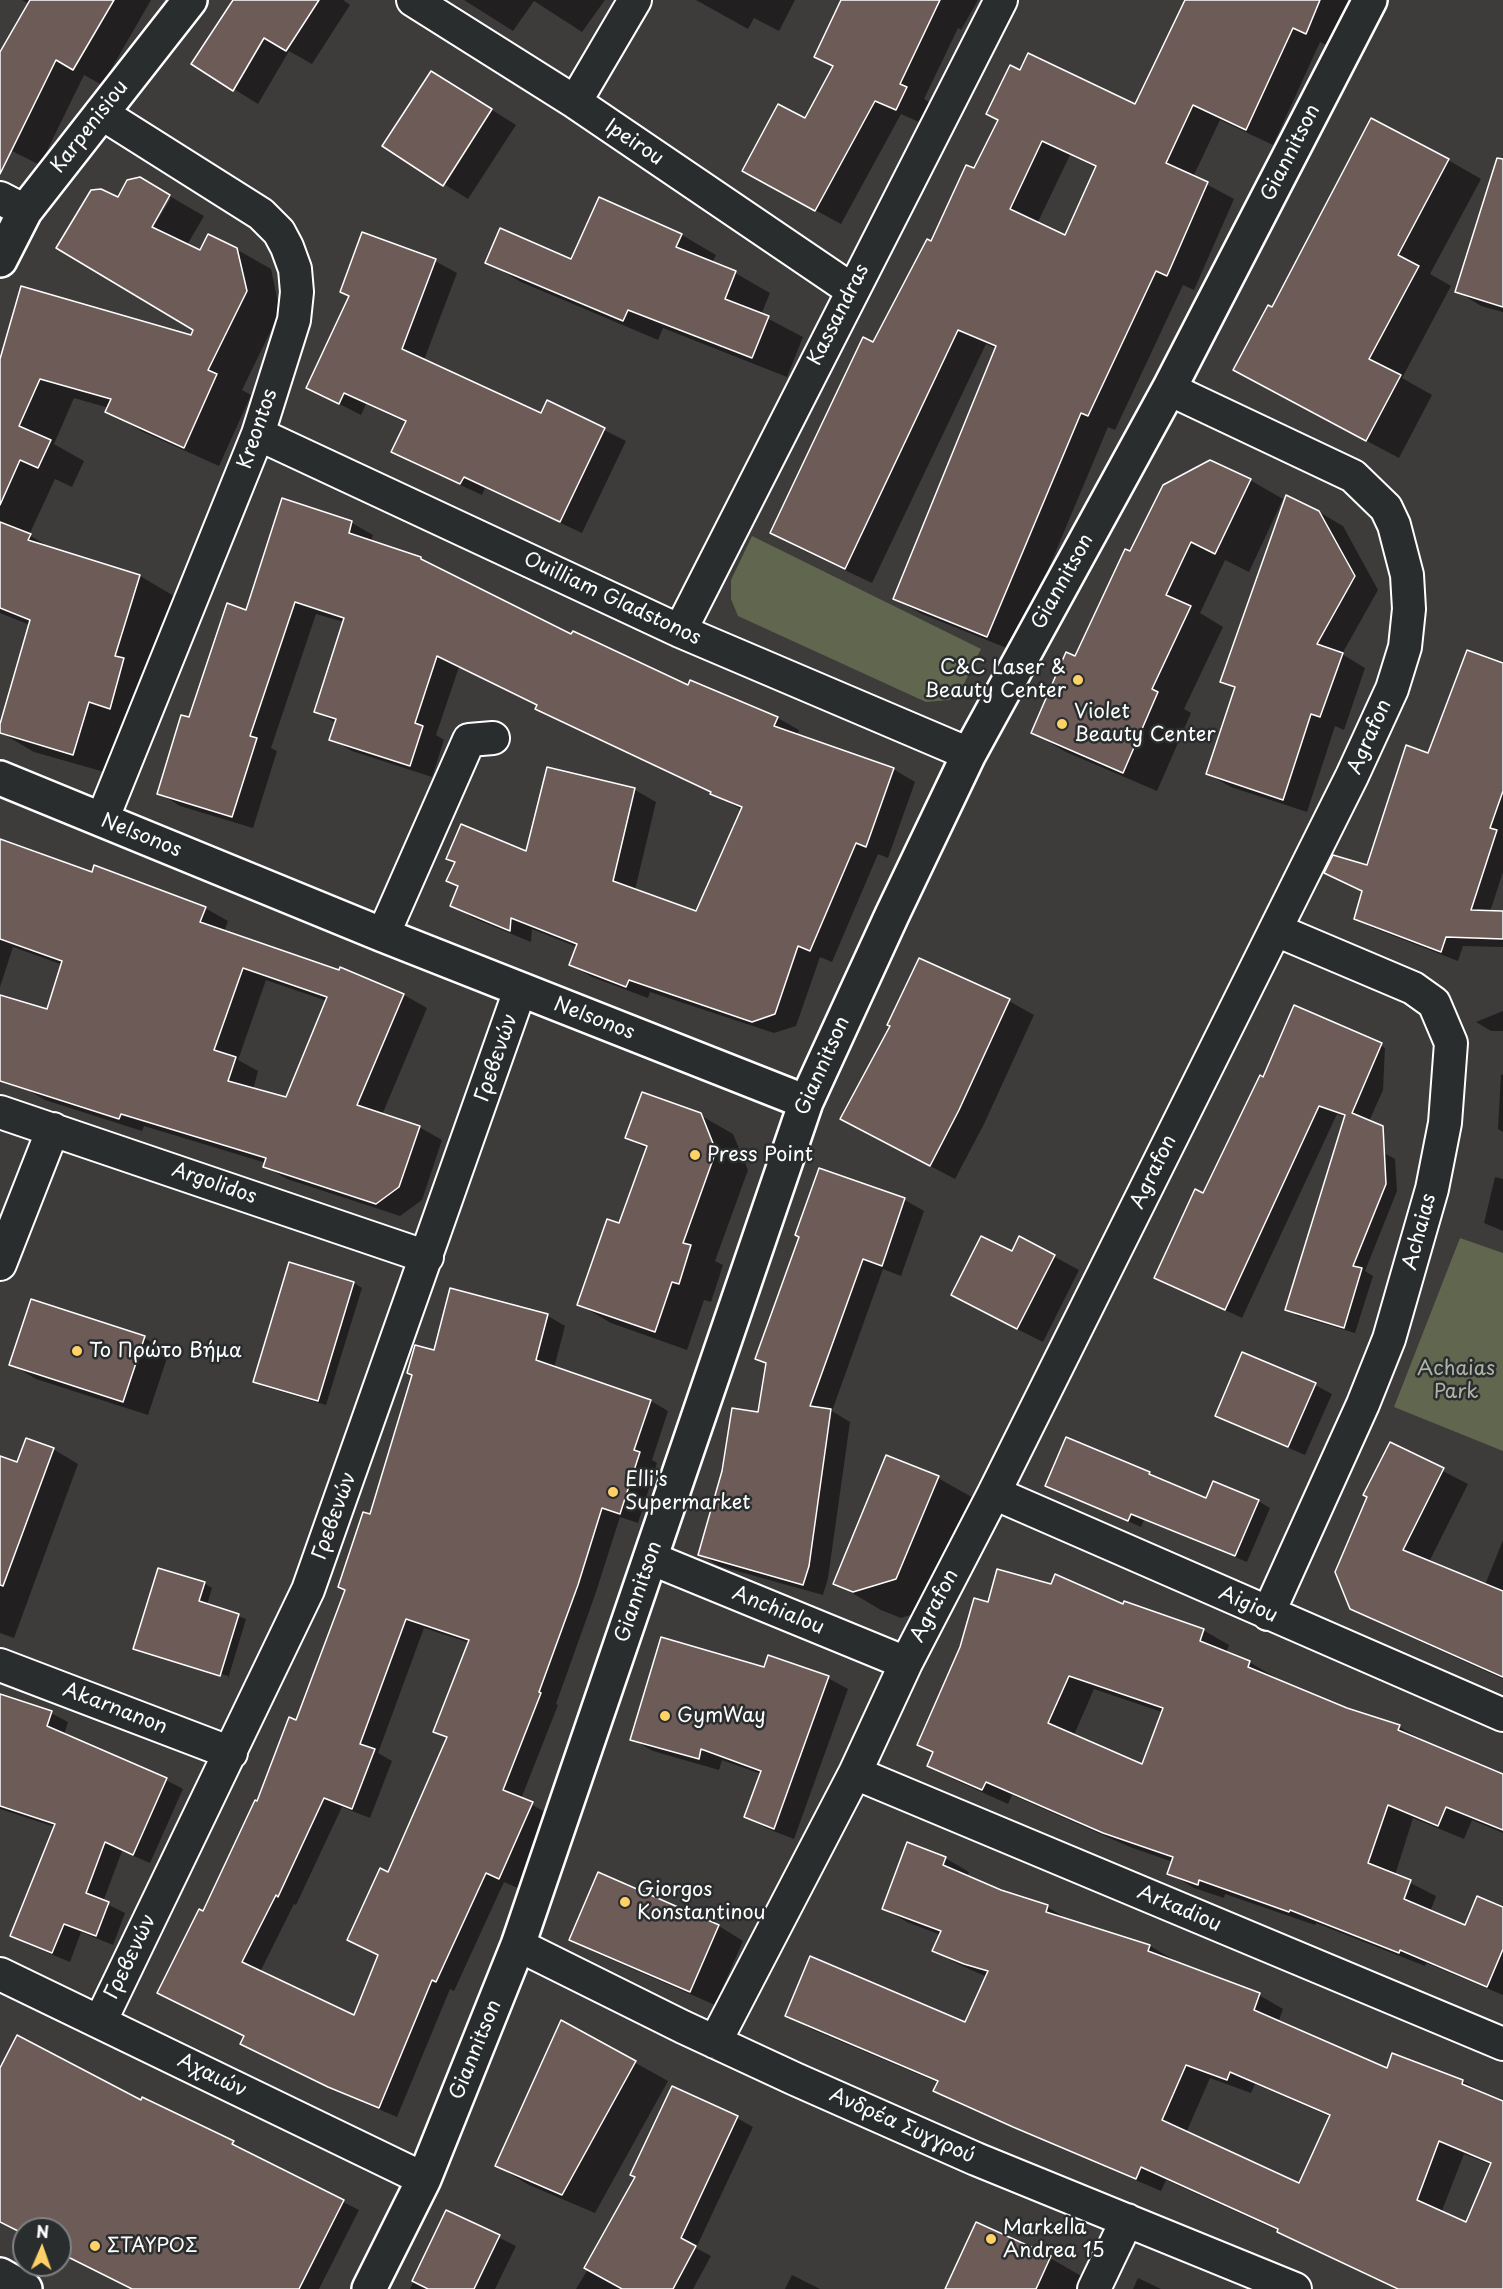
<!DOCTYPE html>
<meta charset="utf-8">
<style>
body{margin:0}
#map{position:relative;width:1503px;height:2289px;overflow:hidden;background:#3e3b3b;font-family:"Playpen Sans",sans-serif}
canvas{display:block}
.north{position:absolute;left:12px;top:2217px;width:60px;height:60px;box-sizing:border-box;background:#2a2d2e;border:2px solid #7f8182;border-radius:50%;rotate:2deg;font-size:16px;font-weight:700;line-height:24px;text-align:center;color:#fff}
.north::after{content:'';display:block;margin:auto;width:21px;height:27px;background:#ffd166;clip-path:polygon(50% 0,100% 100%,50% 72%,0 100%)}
</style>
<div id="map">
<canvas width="1503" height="2289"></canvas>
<div class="north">N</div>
</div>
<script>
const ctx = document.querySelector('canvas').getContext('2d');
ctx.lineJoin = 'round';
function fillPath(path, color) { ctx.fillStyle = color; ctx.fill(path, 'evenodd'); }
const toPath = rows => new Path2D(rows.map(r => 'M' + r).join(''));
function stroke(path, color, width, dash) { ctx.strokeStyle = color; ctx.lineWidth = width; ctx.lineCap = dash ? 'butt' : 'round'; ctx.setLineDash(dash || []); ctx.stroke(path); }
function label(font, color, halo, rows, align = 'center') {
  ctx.font = font + ' "Playpen Sans",sans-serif'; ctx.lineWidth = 5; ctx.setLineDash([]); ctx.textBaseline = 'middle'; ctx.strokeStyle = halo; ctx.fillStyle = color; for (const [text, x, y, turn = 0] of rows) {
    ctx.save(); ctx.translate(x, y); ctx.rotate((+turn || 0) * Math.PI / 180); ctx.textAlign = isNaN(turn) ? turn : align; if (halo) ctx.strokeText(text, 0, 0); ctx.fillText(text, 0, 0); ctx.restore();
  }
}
const green = toPath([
 [752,536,981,649,960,692,949,700,926,702,738,616,731,599,731,580],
 [1460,1238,1503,1253,1503,1451,1394,1407]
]);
const shadow = toPath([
 [22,0,151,0,102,85,84,75,40,165,0,145,0,55,29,4],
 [235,0,343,0,350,5,312,64,289,51,258,104,234,89],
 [464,0,605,0,582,32,534,1,513,31],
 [696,0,795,0,779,31,754,18,748,29],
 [846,0,978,0,961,30,958,28,924,99,931,103,921,123,901,114,841,224,769,185,834,67,816,56],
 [1187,0,1354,0,1333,48,1320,42,1273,145,1220,120,1193,177,1234,199,1194,290,1183,285,1115,430,1108,427,1014,651,922,614,895,599,997,349,986,344,872,583,798,548,772,533,873,344,975,170,999,120,1136,106],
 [1070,155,1097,168,1066,237,1037,224],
 [456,87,516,125,468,199,444,184],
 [1448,160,1481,179,1430,274,1451,286,1402,378,1432,395,1399,458,1267,388,1272,309],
 [140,179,204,216,187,245,201,252,236,249,271,269,280,312,242,390,251,395,219,466,141,431,107,411,109,408,74,398,54,444,84,461,72,487,55,479,29,535,54,550,140,576,174,596,149,675,144,727,123,721,108,773,34,752,0,732,30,625,0,613,0,364,192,337,195,329,119,199],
 [167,198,171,198,149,234,146,233],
 [1503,197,1503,312,1481,306,1457,291],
 [682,235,716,255,712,263,735,273,770,293,761,315,803,337,787,377,663,328,658,340,521,282,487,262,572,261],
 [435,261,457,273,424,360,541,415,548,402,626,441,582,533,485,488,482,495,415,464,393,452,407,423,366,404,361,415,308,388],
 [1250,480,1283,499,1249,572,1225,560,1200,613,1223,627,1184,709,1191,713,1157,791,1066,752,1033,733,1076,658,1130,553],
 [283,500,352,523,373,535,371,542,421,558,572,636,688,687,691,682,778,718,799,730,797,736,893,769,915,782,888,858,878,854,832,962,820,957,796,1026,774,1033,650,992,648,998,592,977,571,965,577,947,532,929,531,942,473,918,452,905,459,887,448,881,527,853,548,769,635,790,656,802,635,890,697,913,742,810,712,793,558,720,537,708,538,706,459,667,436,735,444,740,432,777,352,751,331,739,336,723,315,711,344,622,316,614,271,748,277,751,253,828,180,806,159,793,190,719,247,612],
 [1319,512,1343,526,1378,590,1342,654,1365,668,1344,730,1335,726,1307,812,1231,787,1208,774,1236,689,1222,681],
 [1503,665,1503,872,1490,912,1503,913,1503,947,1463,946,1458,961,1373,928,1356,919,1364,892,1326,872,1368,867,1429,755],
 [0,840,93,873,205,908,228,921,224,932,404,995,427,1008,382,1115,419,1127,442,1140,422,1200,400,1216,287,1179,264,1166,266,1163,144,1126,142,1131,45,1100,26,1089,0,1081,0,996,48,1011,63,965,13,947,0,987],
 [266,980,327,1001,287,1099,253,1090,258,1071,238,1060],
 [1009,1001,1034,1015,984,1124,955,1179,867,1133],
 [1503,1004,1503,1031,1491,1031,1476,1022,1503,1011],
 [1368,1038,1385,1048,1383,1090,1367,1126,1337,1114,1242,1318,1156,1277,1203,1194,1264,1079],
 [1501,1074,1503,1075,1503,1132,1498,1129],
 [700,1115,733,1134,748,1170,715,1261,723,1265,711,1302,704,1300,687,1350,611,1323,578,1304,620,1224,647,1149,627,1138],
 [1384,1153,1395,1159,1397,1191,1365,1271,1373,1276,1355,1333,1298,1316,1287,1309],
 [820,1170,905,1200,924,1211,901,1276,883,1269,832,1411,850,1422,828,1578,823,1595,719,1566,700,1554,759,1414,768,1364,757,1358,801,1237],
 [1495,1177,1503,1179,1503,1231,1484,1223],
 [1020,1238,1079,1270,1043,1342,977,1309],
 [290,1264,354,1283,362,1288,326,1405,262,1386,255,1381],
 [452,1290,548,1316,565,1326,554,1368,651,1401,668,1411,652,1460,657,1463,638,1523,620,1517,595,1595,556,1704,558,1705,521,1799,549,1814,518,1888,504,1882,454,1991,450,1989,397,2117,348,2096,241,2044,245,2036,204,1913,297,1722,347,1591,371,1516,435,1352],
 [424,1628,470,1643,435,1731,448,1739,389,1874,349,1940,379,1956,354,2017,260,1972,294,1904,296,1905,342,1807,370,1818,392,1761,378,1753],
 [144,1338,169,1352,148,1415,36,1379,11,1364],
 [1315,1385,1332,1394,1305,1455,1233,1424,1217,1415],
 [1390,1444,1468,1484,1429,1562,1485,1585,1503,1540,1503,1679,1377,1622,1352,1608],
 [53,1449,78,1464,14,1638,0,1633,0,1458,18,1464],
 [1149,1473,1207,1500,1258,1501,1270,1508,1247,1562,1144,1520,1141,1527,1047,1485],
 [938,1478,984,1504,942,1605,901,1618,881,1610,835,1583],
 [204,1583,212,1588,207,1605,246,1619,228,1679,228,1676,141,1650,141,1652,135,1648],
 [989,1604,1123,1606,1203,1630,1229,1645,1226,1653,1249,1662,1275,1677,1274,1680,1346,1709,1399,1727,1425,1741,1503,1775,1503,1833,1472,1820,1464,1839,1413,1818,1395,1875,1436,1896,1430,1912,1465,1927,1503,1909,1503,1995,1426,1963,1425,1966,1316,1923,1315,1925,1225,1894,1224,1898,1194,1888,1169,1873,1173,1862,1130,1847,1012,1795,1008,1804,955,1780,929,1765,934,1753,919,1745],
 [1094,1689,1162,1712,1143,1766,1074,1735],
 [765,1668,828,1678,848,1689,794,1839,766,1828,746,1817,761,1774,722,1760,719,1770,653,1751,632,1739],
 [0,1696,51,1713,68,1722,64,1735,166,1780,183,1789,150,1863,122,1851,103,1902,125,1913,113,1945,81,1932,70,1962,29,1945,12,1935,55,1827,0,1809],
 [945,1858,969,1872,967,1877,1001,1891,1047,1907,1071,1921,1150,1946,1174,1960,1173,1962,1259,1995,1283,2009,1278,2023,1387,2070,1462,2081,1503,2103,1503,2289,1396,2289,1303,2245,1279,2231,1166,2180,1161,2191,959,2104,935,2091,939,2083,811,2029,787,2015,965,2024,987,1977,958,1964,934,1951,941,1935,907,1922,883,1908],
 [1210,2078,1251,2093,1255,2084,1331,2117,1300,2185,1186,2133],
 [1464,2154,1492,2165,1467,2224,1441,2213],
 [599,1874,719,1926,743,1941,715,2005,596,1953,571,1939],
 [562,2022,668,2081,595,2213,529,2185,497,2166],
 [0,2073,141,2102,143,2099,233,2143,248,2151,247,2153,359,2210,319,2289,134,2289,60,2252,60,2229,24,2229,24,2234,0,2222],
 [737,2118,753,2127,696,2248,711,2256,693,2289,576,2289,588,2269],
 [447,2212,516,2246,495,2289,410,2289],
 [1050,2258,1083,2277,1078,2289,947,2289],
 [792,2275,820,2289,785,2289],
 [1138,2278,1161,2289,1133,2289]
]);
const building = toPath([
 [30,0,114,0,73,70,56,60,0,174,0,52,30,0],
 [233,0,319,0,286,51,264,38,233,91,191,64,233,0],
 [841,0,940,0,900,84,907,87,896,110,875,101,815,211,742,171,778,104,805,118,833,66,814,57,841,0],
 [1185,0,1320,0,1306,34,1293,28,1246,130,1193,105,1166,163,1208,182,1167,276,1156,271,1088,416,1081,413,987,637,893,599,996,346,958,330,845,569,770,533,863,337,873,342,927,239,931,241,966,165,974,168,998,120,986,114,1010,65,1020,70,1028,53,1135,104,1185,0],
 [1042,141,1096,166,1065,235,1010,209,1042,141],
 [431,71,492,109,443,186,382,146,431,71],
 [1371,118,1449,159,1398,255,1419,266,1369,359,1401,375,1366,441,1233,370,1268,305,1272,307,1371,118],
 [1497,158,1503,159,1503,307,1455,292,1497,158],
 [140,177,170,195,152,227,200,250,208,234,237,248,247,291,208,370,217,374,184,448,105,412,111,399,40,379,19,426,51,440,38,468,20,460,0,505,0,359,21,286,191,335,193,330,56,248,91,190,101,189,118,197,127,180,140,177],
 [599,197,682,234,676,247,736,271,725,299,769,316,752,358,628,310,623,321,485,263,500,228,571,259,599,197],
 [362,232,436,259,402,349,541,413,547,400,605,428,560,522,464,477,460,484,391,452,406,421,344,393,339,404,306,388,349,296,340,292,362,232],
 [1210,460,1251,479,1215,554,1191,542,1166,595,1191,606,1152,689,1158,692,1123,773,1031,733,1066,652,1075,656,1125,549,1130,551,1163,485,1210,460],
 [1286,495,1319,511,1355,576,1317,644,1343,653,1320,717,1311,714,1283,800,1206,774,1235,687,1220,682,1286,495],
 [282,498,352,521,349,533,421,557,421,559,571,634,573,631,688,685,690,680,778,717,774,726,894,768,866,847,856,843,810,951,798,946,775,1014,752,1022,629,980,626,987,569,965,577,944,511,918,510,931,450,906,458,886,446,881,455,862,446,859,461,824,526,851,547,767,635,788,613,881,696,911,742,807,710,794,711,792,535,709,537,705,437,656,415,723,423,726,410,766,329,740,336,719,314,712,344,618,295,602,250,736,257,738,232,817,157,794,181,715,189,717,227,603,246,610,282,498],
 [0,522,31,534,28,540,140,575,115,656,124,658,110,709,89,702,73,755,0,733,0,724,30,620,0,608,0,522],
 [1467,650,1503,663,1503,791,1490,828,1497,830,1471,910,1503,911,1503,939,1446,937,1441,952,1354,919,1362,891,1324,873,1333,855,1367,865,1406,745,1428,753,1467,650],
 [0,839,92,872,94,865,206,907,200,922,339,970,340,967,404,994,357,1105,420,1126,399,1187,376,1204,263,1167,266,1158,121,1114,119,1119,0,1081,0,995,47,1009,62,961,0,939,0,839],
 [243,968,327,997,286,1097,228,1081,236,1057,214,1050,243,968],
 [919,958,1010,999,959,1110,930,1166,840,1119,890,1026,887,1025,919,958],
 [1294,1005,1382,1043,1352,1113,1383,1126,1386,1184,1353,1266,1362,1268,1344,1328,1285,1310,1345,1115,1319,1106,1225,1310,1154,1278,1195,1189,1203,1193,1260,1075,1263,1077,1294,1005],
 [642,1092,701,1113,716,1151,683,1243,691,1245,679,1284,672,1282,655,1332,577,1305,607,1219,619,1223,647,1146,625,1138,642,1092],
 [819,1168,905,1198,882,1266,863,1259,810,1406,831,1409,809,1566,803,1585,698,1555,722,1471,732,1408,758,1412,766,1363,755,1359,799,1237,795,1235,819,1168],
 [981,1236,1012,1251,1019,1236,1055,1255,1017,1329,951,1295,981,1236],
 [289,1262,354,1282,318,1401,253,1382,289,1262],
 [450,1288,548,1314,536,1360,651,1400,634,1450,640,1452,620,1514,602,1508,578,1585,539,1692,541,1693,503,1790,533,1802,499,1879,486,1873,436,1982,432,1980,379,2108,328,2087,240,2044,244,2036,157,1993,199,1909,203,1911,255,1800,257,1801,289,1717,296,1720,345,1590,338,1587,363,1512,370,1514,412,1375,407,1373,415,1345,434,1350,450,1288],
 [406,1619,469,1640,433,1732,447,1737,388,1872,380,1868,347,1940,378,1955,354,2015,242,1962,276,1895,278,1897,324,1798,352,1809,375,1749,360,1744,406,1619],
 [31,1299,145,1336,123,1402,9,1365,31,1299],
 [1242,1352,1316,1383,1288,1447,1215,1416,1242,1352],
 [1066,1437,1150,1472,1149,1474,1206,1498,1213,1481,1259,1500,1235,1556,1131,1514,1128,1521,1045,1486,1066,1437],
 [26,1438,54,1448,3,1586,0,1585,0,1456,17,1462,26,1438],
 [1390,1442,1444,1468,1403,1550,1503,1591,1503,1677,1350,1609,1335,1572,1367,1497,1363,1495,1390,1442],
 [886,1455,939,1476,896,1579,853,1592,833,1584,886,1455],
 [158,1568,205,1582,199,1601,239,1614,220,1676,133,1649,158,1568],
 [997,1569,1051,1584,1055,1574,1123,1604,1124,1601,1204,1629,1200,1641,1250,1661,1248,1667,1347,1708,1400,1725,1398,1730,1503,1774,1503,1830,1446,1807,1438,1826,1388,1805,1368,1863,1411,1880,1404,1899,1465,1925,1477,1896,1503,1907,1503,1949,1487,1987,1400,1950,1399,1953,1290,1910,1289,1912,1199,1880,1198,1885,1167,1874,1173,1857,1103,1833,986,1782,982,1790,927,1766,933,1752,917,1745,960,1647,974,1598,988,1602,997,1569],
 [1069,1676,1163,1708,1142,1764,1048,1723,1069,1676],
 [661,1637,764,1667,768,1655,829,1676,774,1829,744,1817,761,1771,701,1749,699,1759,630,1740,661,1637],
 [0,1694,52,1711,47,1726,167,1778,133,1855,105,1842,86,1893,109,1902,96,1936,64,1924,52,1953,10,1936,55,1824,0,1806,0,1694],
 [907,1842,946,1857,943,1865,1001,1890,1048,1905,1046,1912,1150,1945,1148,1951,1260,1993,1254,2010,1387,2068,1392,2053,1463,2080,1462,2084,1503,2101,1503,2289,1398,2289,1277,2232,1278,2229,1141,2167,1136,2179,1013,2127,933,2091,938,2081,785,2016,810,1956,965,2022,988,1971,964,1964,932,1951,941,1931,882,1909,907,1842],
 [1186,2065,1227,2080,1230,2072,1330,2115,1299,2183,1162,2120,1186,2065],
 [1439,2141,1491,2163,1466,2222,1417,2200,1439,2141],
 [598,1872,719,1925,690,1992,569,1940,598,1872],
 [561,2020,636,2061,562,2195,495,2166,561,2020],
 [17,2035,141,2100,142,2097,234,2141,232,2144,344,2200,299,2289,132,2289,60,2253,60,2229,24,2229,24,2234,0,2222,0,2068,17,2035],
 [672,2086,738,2116,681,2238,696,2246,673,2289,622,2289,584,2268,635,2177,630,2175,672,2086],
 [446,2210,500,2235,474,2289,428,2289,412,2281,446,2210],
 [976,2222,1051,2256,1036,2289,945,2289,976,2222]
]);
const street = toPath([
 [413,0,575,102,852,290],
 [575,102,635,0],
 [101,113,261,214,279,232,287,247,295,269,297,292,294,320,258,434,102,820],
 [0,198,25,211],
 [258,434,680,631,969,754],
 [680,631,1001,0],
 [383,935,469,740,493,738],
 [0,1112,427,1257],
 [0,1264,53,1129],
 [994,1493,1503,1715],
 [650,1558,906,1663],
 [1268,1614,1363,1404,1389,1339,1432,1189,1445,1123,1451,1043,1434,1003,1413,988,1276,930],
 [0,1665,231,1753],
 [855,1773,1503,2044],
 [518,1945,683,2027,795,2079,976,2159,1295,2289],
 [0,1974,424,2179],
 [100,2022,308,1590,520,990],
 [715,2042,855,1773,906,1663,994,1493,1352,776,1392,689,1405,647,1409,609,1407,575,1394,525,1386,508,1353,476,1169,389],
 [1094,2289,1127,2220]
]);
const secondary = toPath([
 [0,260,25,211,190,0],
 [0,778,383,935,806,1102],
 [0,2275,25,2289],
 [369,2289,424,2179,518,1945,806,1102,892,915,969,754,1169,389,1370,0]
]);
const markers = [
 [1078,680,6,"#ffd166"],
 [1062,724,6,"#ffd166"],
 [695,1155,6,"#ffd166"],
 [77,1351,6,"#ffd166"],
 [613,1492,6,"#ffd166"],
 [665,1716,6,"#ffd166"],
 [625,1902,6,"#ffd166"],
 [991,2239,6,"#ffd166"],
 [95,2246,6,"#ffd166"]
];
const streetNames = [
 ["Karpenisiou",90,127,-52],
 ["Ipeirou",634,143,34],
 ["Giannitson",1291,153,-63],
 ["Kassandras",839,315,-63],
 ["Kreontos",258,429,-71],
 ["Giannitson",1063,582,-61],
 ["Ouilliam Gladstonos",612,599,25],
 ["Agrafon",1370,737,-66],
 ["Nelsonos",141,836,22],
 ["Nelsonos",594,1019,21],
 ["Γρεβενών",497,1058,-71],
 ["Giannitson",823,1066,-66],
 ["Agrafon",1154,1172,-64],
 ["Argolidos",214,1184,19],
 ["Achaias",1420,1232,-75],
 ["Γρεβενών",335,1516,-70],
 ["Giannitson",639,1592,-71],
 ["Aigiou",1248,1605,24],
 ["Agrafon",935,1606,-62],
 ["Anchialou",778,1611,22],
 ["Akarnanon",115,1709,21],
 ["Arkadiou",1179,1909,23],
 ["Γρεβενών",131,1957,-64],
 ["Giannitson",476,2050,-68],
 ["Αχαιών",212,2076,26],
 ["Ανδρέα Συγγρού",902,2126,24]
];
const poiNames = [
 ["C&C Laser &",1066,668,"right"],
 ["Beauty Center",1066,691,"right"],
 ["Violet",1074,712],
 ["Beauty Center",1074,735],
 ["Press Point",707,1155],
 ["Το Πρώτο Βήμα",89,1351],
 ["Elli's",625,1480],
 ["Supermarket",625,1503],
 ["GymWay",677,1716],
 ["Giorgos",637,1890],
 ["Konstantinou",637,1913],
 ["Markella",1003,2228],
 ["Andrea 15",1003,2251],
 ["ΣΤΑΥΡΟΣ",107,2246]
];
const parkNames = [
 ["Achaias",1456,1369],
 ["Park",1456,1392]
];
fillPath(green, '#61674e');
fillPath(shadow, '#0007');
fillPath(building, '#6d5b58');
stroke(building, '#fff', 1.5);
stroke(street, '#fff', 36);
stroke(secondary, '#fff', 38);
stroke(street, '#2a2d2e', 32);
stroke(secondary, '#2a2d2e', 33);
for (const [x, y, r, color] of markers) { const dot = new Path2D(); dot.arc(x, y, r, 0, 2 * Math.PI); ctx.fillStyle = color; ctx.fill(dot); stroke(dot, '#2a2d2e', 2); }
label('20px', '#fff', '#2a2d2e', streetNames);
label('20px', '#fff', '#2a2d2e', poiNames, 'left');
label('20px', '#b0b3a6', '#2a2d2e', parkNames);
</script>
